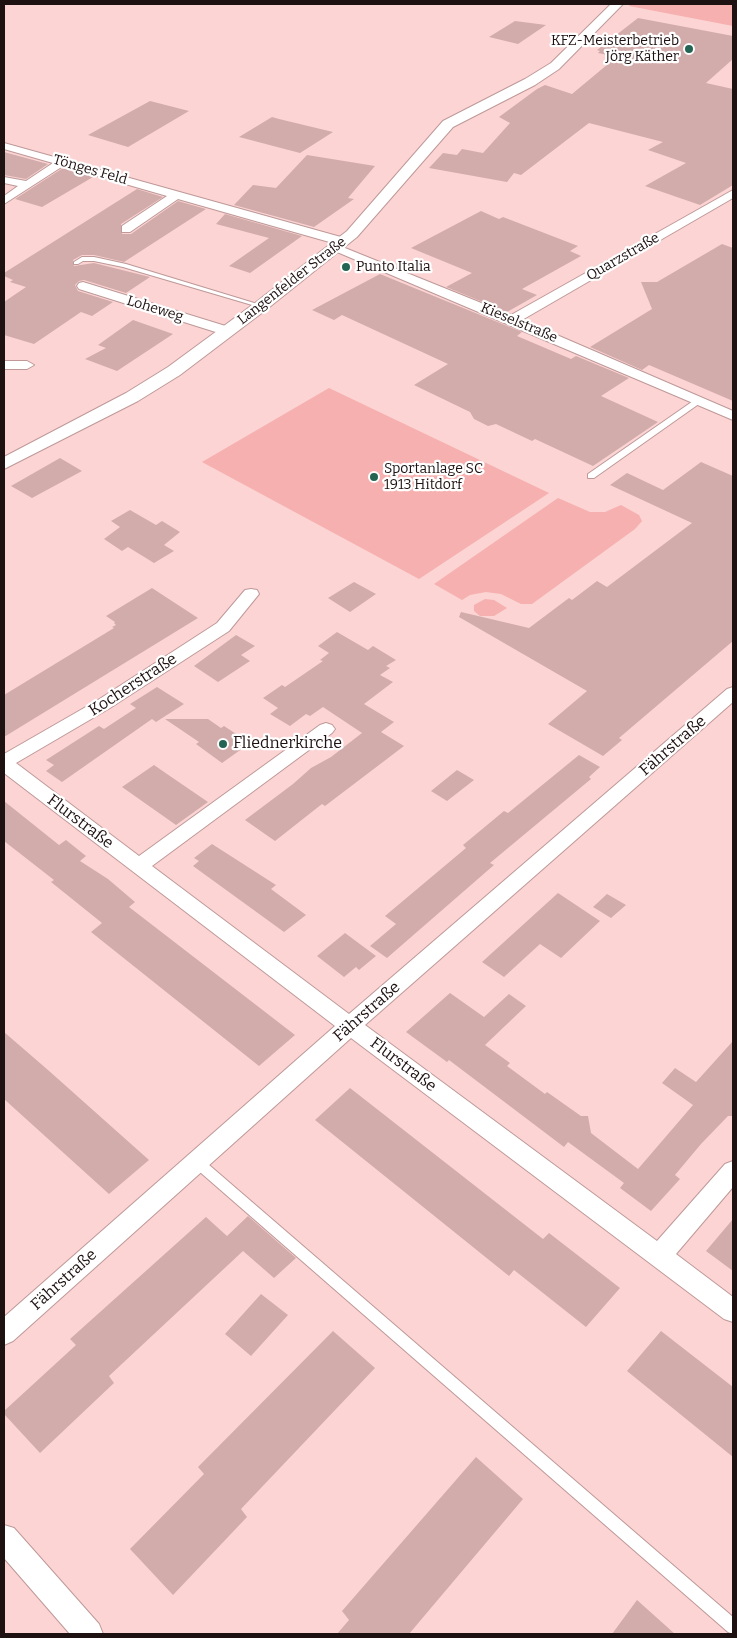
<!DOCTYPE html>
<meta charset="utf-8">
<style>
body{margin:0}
#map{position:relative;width:737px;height:1638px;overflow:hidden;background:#fbd4d3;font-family:Bitter,serif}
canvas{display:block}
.frame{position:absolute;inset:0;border:5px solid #1e1111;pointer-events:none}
</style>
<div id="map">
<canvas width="737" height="1638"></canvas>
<div class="frame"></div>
</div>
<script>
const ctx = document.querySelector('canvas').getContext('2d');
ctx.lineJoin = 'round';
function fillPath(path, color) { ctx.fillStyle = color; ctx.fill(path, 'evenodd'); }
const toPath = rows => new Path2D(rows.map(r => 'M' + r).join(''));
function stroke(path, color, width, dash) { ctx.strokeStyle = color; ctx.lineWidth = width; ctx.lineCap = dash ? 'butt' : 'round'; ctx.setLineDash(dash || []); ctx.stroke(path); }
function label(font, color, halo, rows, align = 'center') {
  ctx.font = font + ' Bitter,serif'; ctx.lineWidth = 4.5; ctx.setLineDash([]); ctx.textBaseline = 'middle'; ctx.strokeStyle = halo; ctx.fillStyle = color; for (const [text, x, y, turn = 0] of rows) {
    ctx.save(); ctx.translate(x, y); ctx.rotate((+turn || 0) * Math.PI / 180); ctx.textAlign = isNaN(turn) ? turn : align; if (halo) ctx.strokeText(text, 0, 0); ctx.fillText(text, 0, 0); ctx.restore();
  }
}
const green = toPath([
 [631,4,733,4,733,26,629,6],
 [329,388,549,493,419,579,202,462],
 [558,498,590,512,605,512,621,505,639,515,642,521,635,529,532,604,521,604,501,594,486,592,470,595,462,600,434,584],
 [485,599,494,600,507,608,494,616,480,616,474,611,474,605]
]);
const building = toPath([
 [638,18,733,36,733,59,706,83,733,89,733,185,700,205,645,186,686,163,648,150,663,142,589,123,521,175,514,173,507,182,429,168,443,153,457,155,462,149,483,153,510,123,499,117,537,89,545,85,572,94,614,59,611,58,613,56,598,53,600,51,597,50],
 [515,21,546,25,518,44,489,37],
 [150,101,189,111,128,147,88,135],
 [272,117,279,119,333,132,300,153,239,137],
 [4,152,48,164,26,179,4,175],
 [307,155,375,166,348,198,354,199,314,227,234,205,253,185,276,188],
 [63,168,93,177,42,207,15,199],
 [137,189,163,197,121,224,122,234,131,234,178,201,206,209,124,262,94,255,82,255,73,260,74,266,94,263,150,277,126,293,84,280,79,281,75,285,78,291,113,302,92,316,81,312,34,344,4,335,4,302,26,287,10,282,13,280,4,276,4,273],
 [481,211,499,219,503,217,578,246,570,251,581,256,522,289,537,295,507,312,446,287,472,273,411,248],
 [225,214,302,236,250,273,229,266,269,238,216,224],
 [722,244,733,248,733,401,649,365,642,370,590,347,652,309,641,282,657,282],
 [380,274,522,332,517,336,571,359,576,356,629,378,601,396,658,422,593,466,535,439,532,441,496,424,488,426,474,419,470,412,414,385,448,364,342,315,334,320,312,310],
 [133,320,173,334,117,371,85,359,106,348,98,345],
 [60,458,82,471,32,498,11,486],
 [701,462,733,476,733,641,619,738,622,740,603,756,548,724,587,691,459,617,461,612,529,628,569,598,572,600,597,581,607,587,692,523,610,485,627,473,663,490],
 [130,510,156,525,162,521,180,532,164,545,174,551,154,563,128,547,122,551,104,539,120,527,111,521],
 [354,582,376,594,350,612,328,598],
 [152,588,198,618,4,737,4,695,114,628,112,627,116,625,114,623,115,622,106,616],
 [337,632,368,650,373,646,396,660,386,666,390,668,380,675,393,682,364,704,394,722,381,732,404,746,325,806,322,804,275,841,245,820,293,784,311,768,331,757,362,733,323,707,310,716,306,714,290,726,270,714,278,708,263,698,282,685,285,687,323,661,320,660,329,653,318,646],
 [236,635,255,646,241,655,250,661,218,682,194,666],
 [157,687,184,704,156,722,152,719,62,782,46,771,54,765,46,760,99,726,104,729,136,708,130,704],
 [165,719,208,719,221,728,224,726,250,743,222,763,196,744,199,742],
 [579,755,600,767,589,777,591,779,490,863,494,865,387,958,370,946,396,924,385,916,466,848,463,845,504,811,508,813],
 [154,765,167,774,208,802,176,825,122,787],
 [457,770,474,780,447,801,431,791],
 [4,801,59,845,66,840,86,856,80,861,108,879,135,902,129,907,295,1035,259,1066,91,932,102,923,51,882,54,880,4,841],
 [212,844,276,885,271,889,306,915,284,932,193,866,199,861,194,858],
 [558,893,600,921,561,958,540,944,504,977,482,962],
 [607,894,626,905,611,918,593,907],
 [345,933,376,956,359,970,356,967,344,977,317,956],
 [450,993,484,1017,509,994,526,1006,485,1045,510,1063,507,1066,545,1094,547,1092,581,1116,588,1116,591,1133,638,1169,693,1105,662,1083,675,1068,696,1082,733,1041,733,1116,728,1116,701,1144,675,1175,680,1179,651,1211,620,1188,624,1183,568,1142,564,1147,449,1060,447,1062,406,1032],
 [4,1032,48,1070,149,1160,109,1194,4,1099],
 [350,1088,543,1239,549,1233,620,1288,586,1327,514,1270,509,1276,315,1120],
 [248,1216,296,1258,274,1278,243,1251,109,1376,114,1383,40,1453,4,1414,4,1411,76,1345,70,1339,206,1217,227,1236],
 [733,1219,733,1271,706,1251],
 [261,1294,288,1315,251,1356,225,1334],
 [333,1331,375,1368,241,1509,247,1517,173,1595,130,1549,204,1474,198,1467],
 [661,1331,733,1387,733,1457,627,1371],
 [476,1457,523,1499,409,1634,337,1634,349,1620,342,1611],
 [637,1600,675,1634,612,1634]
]);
const service = toPath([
 [82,257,94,257,126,264,264,306,259,307,123,267,94,261,83,261,78,264,74,264,74,262,82,257],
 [696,399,699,399,703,401,594,478,588,478,588,474,696,399],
 [197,1157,201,1158,733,1617,733,1634,728,1632,193,1166,191,1162,193,1158,197,1157]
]);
const minor = toPath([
 [4,143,348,239,350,242,344,246,340,245,178,199,130,232,122,232,122,226,167,196,63,166,4,204,4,196,18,186,4,183,4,177,26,181,53,163,4,149,4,143],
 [733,190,733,198,522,320,733,411,733,420,330,249,336,245,340,246,511,315,733,190],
 [83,282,232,328,234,331,232,334,222,334,79,289,77,286,79,283,83,282],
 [4,361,27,361,34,365,27,369,4,369,4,361],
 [251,589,257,590,259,594,229,631,110,708,16,763,139,856,320,725,326,723,332,725,335,729,332,733,152,866,349,1014,727,689,733,687,733,702,365,1025,657,1241,725,1164,733,1161,733,1187,676,1254,733,1297,733,1322,724,1319,351,1038,13,1341,4,1345,4,1317,335,1026,4,773,4,754,98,700,217,623,245,590,251,589],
 [4,1525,14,1528,99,1624,103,1634,70,1634,4,1558,4,1525]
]);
const tertiary = toPath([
 [611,4,623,4,559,69,535,85,453,127,357,237,267,309,180,375,138,401,4,469,4,457,126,393,168,367,255,303,347,231,443,121,525,79,551,63,611,4]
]);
const markers = [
 [689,49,5,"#236452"],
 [346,267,5,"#236452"],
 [374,477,5,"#236452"],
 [223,744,5,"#236452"]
];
const farPoinames = [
 ["KFZ-Meisterbetrieb",679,41,"right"],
 ["Jörg Käther",679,57,"right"],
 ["Punto Italia",356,267],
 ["Sportanlage SC",384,469],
 ["1913 Hitdorf",384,485]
];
const farStreetnames = [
 ["Tönges Feld",90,170,16],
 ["Quarzstraße",623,257,-30],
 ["Langenfelder Straße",292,281,-38],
 ["Loheweg",155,309,17],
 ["Kieselstraße",519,323,23]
];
const streetNames = [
 ["Kocherstraße",133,685,-33],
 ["Fährstraße",673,746,-41],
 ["Flurstraße",80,822,37],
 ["Fährstraße",367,1012,-41],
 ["Flurstraße",403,1065,37],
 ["Fährstraße",64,1280,-42]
];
const poiNames = [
 ["Fliednerkirche",233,744]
];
fillPath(green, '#f6b0af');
fillPath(building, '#d2acab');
stroke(service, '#be9998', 2);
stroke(minor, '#be9998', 2);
stroke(tertiary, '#be9998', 2);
fillPath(service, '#fff');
fillPath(minor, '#fff');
fillPath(tertiary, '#fff');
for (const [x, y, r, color] of markers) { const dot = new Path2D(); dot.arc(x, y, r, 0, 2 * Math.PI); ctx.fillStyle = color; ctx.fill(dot); stroke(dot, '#fff', 2); }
label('14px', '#1e1111', '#fff', farPoinames, 'left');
label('14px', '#1e1111', '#fff', farStreetnames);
label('16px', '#1e1111', '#fff', streetNames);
label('16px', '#1e1111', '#fff', poiNames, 'left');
</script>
